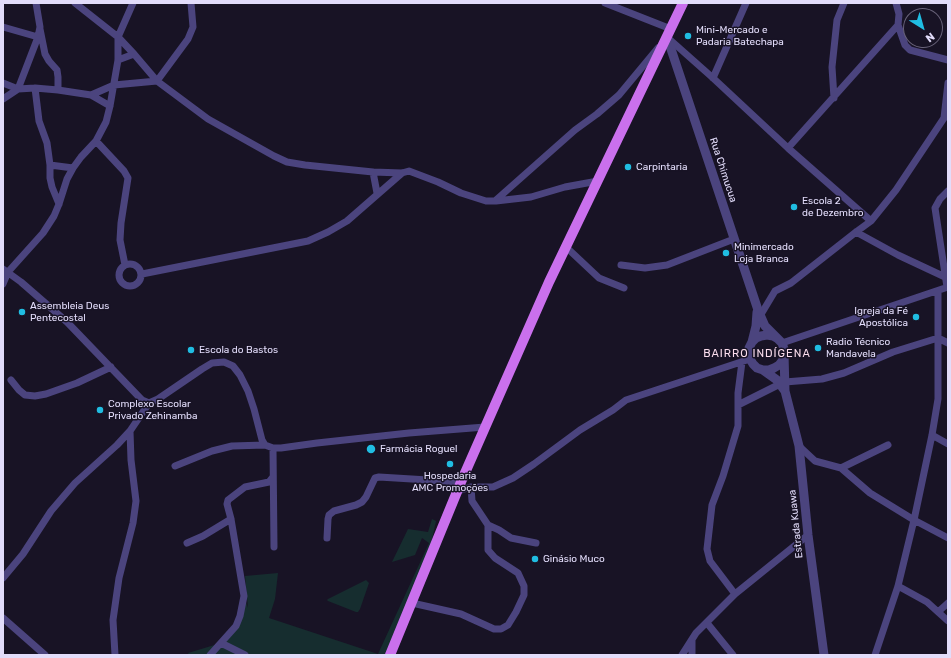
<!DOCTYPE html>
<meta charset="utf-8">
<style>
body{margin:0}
#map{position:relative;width:951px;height:658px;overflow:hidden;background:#181325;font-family:Rubik,sans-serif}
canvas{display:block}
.frame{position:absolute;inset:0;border:4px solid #e2dcfa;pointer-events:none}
.north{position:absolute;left:903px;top:8px;width:40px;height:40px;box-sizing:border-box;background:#181325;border:1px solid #69637a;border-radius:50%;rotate:143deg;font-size:11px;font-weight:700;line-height:16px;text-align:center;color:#e2dcfa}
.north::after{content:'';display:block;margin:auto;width:14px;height:18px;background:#20bde2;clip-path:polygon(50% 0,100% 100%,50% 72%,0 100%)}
</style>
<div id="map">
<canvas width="951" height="658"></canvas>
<div class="frame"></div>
<div class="north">N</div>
</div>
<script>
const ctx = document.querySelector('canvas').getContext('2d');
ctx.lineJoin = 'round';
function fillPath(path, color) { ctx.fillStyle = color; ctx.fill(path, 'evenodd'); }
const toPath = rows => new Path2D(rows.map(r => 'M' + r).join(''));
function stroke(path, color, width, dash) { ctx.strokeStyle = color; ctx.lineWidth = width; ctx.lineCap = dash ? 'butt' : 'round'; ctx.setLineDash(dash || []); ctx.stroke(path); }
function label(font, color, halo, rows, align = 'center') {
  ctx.font = font + ' Rubik,sans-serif'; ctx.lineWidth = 3; ctx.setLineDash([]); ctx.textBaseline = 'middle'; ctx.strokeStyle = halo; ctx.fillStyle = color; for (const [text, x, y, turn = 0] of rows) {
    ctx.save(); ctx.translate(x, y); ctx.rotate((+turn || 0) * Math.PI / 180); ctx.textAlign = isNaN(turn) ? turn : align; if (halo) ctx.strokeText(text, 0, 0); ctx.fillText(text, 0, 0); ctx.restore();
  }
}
const green = toPath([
 [432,519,436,521,431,544,386,655,189,655,188,653,221,643,236,626,244,596,248,608,245,576,278,573,275,599,269,618,378,654,429,543,422,538,415,555,392,562,408,529,428,532],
 [366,580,369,583,360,609,358,612,356,612,328,601,327,600,328,599]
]);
const minor = toPath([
 [75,3,118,37,134,54,157,81,208,119,274,156,287,162,305,165,373,172,402,173,409,171,438,182,461,193,486,201,496,201,531,197,565,187,598,181],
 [605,3,671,29],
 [896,3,899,14,898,25,905,45,910,50,948,60],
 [3,27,38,37],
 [40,29,45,54,49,61,57,70,58,77,58,90],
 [668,38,713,78,788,148,871,221],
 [118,60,134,54],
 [713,78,746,3],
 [3,83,18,89,38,37,40,27,36,3],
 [35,88,39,121,47,143,50,165,50,178,52,187,59,204],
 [91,95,114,85,157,81,188,39,193,27,191,3],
 [834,98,832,67,837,20,844,3],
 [3,99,18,89,35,88,58,90,91,95,110,106],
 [944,118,948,83],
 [96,141,124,171,128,178,121,223,120,240,125,265],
 [788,148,898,25],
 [50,165,73,168],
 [373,172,377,193],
 [496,200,575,130,597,114,619,95,658,48],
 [856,232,898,255,945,277],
 [566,247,599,278,624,288],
 '119 275a11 11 0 1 1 22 0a11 11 0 1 1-22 0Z',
 [621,265,645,268,667,265,734,239],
 [3,269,21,282,67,322,142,400,149,403],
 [142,274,308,241,328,232,347,221,402,173],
 [3,284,8,272,43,233,54,216,59,204,67,179,73,168,81,157,96,141,106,122,110,106,118,60,118,37,133,3],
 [947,287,938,228,935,208,940,199,948,191],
 [760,316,775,291,791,283,856,232,871,221,896,190,944,118,948,113],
 [782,343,948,287],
 [742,362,738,393,738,405,780,384],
 [11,380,19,390,25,395,35,396,46,394,77,383,111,367],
 [785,382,822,379,844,373,893,352,938,338,948,343],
 [932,435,948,444],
 [799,446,815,461,841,468,870,493,914,520,948,538],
 [273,448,274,547],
 [175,466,212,451,232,446,265,445],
 [841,468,888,445],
 [471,487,472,501,488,525,499,530,511,538,536,543],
 [458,491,471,487,493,487,513,478,534,464,580,430,613,410,626,400,750,359],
 [327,538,328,519,329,515,334,511,356,505,362,502,366,497,375,478,379,477,461,482],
 [187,543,203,536,231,519],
 [3,578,23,554,51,511,75,483,117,445,130,431,149,403,158,399,202,369,212,363,224,362,233,366,240,375,248,391,254,409,262,440,265,445,273,448,281,448,317,443,409,433,485,427],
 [898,586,927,602,948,621],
 [735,594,710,561,707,549,712,505,723,476,738,426,738,405],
 [412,603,461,614,494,629,501,629,508,625,516,612,524,595,524,586,518,573,495,558,488,550,488,525],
 [938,612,948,603],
 [3,618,45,655],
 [707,623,733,655],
 [692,640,692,655],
 [221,643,245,655],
 [115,655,113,620,119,578,133,523,136,501,131,460,130,431],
 [210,655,236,626,240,616,244,596,231,519,227,504,228,500,245,487,269,482,273,477],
 [682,655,696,633,735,594,808,535],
 [875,655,898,586,914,520,932,435,938,399,938,291]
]);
const tertiary = toPath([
 [667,37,758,310,765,326,778,339],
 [752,342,756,338,761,336,767,335,773,336,778,339,782,343,784,349,784,354,783,360,779,365,774,368,769,370,763,370,757,368,753,364,750,359,749,354,749,348,752,342,756,326,757,312],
 [784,354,785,391,799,446,808,535,824,655],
 [763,370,777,380,785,391]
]);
const primary = toPath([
 [390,655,461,482,549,282,683,3]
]);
const markers = [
 [688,36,4,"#20bde2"],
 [628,167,4,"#20bde2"],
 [794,207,4,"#20bde2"],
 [726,253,4,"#20bde2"],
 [22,312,4,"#20bde2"],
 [916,317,4,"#20bde2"],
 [818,348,4,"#20bde2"],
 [191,350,4,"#20bde2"],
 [100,410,4,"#20bde2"],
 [371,449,5,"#20bde2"],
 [450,464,4,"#20bde2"],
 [535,559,4,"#20bde2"]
];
const poiNames = [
 ["Mini-Mercado e",696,30],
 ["Padaria Batechapa",696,42],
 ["Carpintaria",636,167],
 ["Escola 2",802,201],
 ["de Dezembro",802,213],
 ["Minimercado",734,247],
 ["Loja Branca",734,259],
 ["Assembleia Deus",30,306],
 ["Pentecostal",30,318],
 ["Igreja da Fé",908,311,"right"],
 ["Apostólica",908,323,"right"],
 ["Radio Técnico",826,342],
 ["Mandavela",826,354],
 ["Escola do Bastos",199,350],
 ["Complexo Escolar",108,404],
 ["Privado Zehinamba",108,416],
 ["Farmácia Roguel",380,449],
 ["Hospedaria",450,476,"center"],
 ["AMC Promoções",450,488,"center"],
 ["Ginásio Muco",543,559]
];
const streetNames = [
 ["Rua Chimucua",723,170,72],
 ["Estrada Kuawa",796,524,-96]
];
const neighbourhoodNames = [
 ["BAIRRO INDÍGENA",757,354]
];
fillPath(green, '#162d2f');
stroke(minor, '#4b447e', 7);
stroke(tertiary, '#4b447e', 9);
stroke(primary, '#ca70ed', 10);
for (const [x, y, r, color] of markers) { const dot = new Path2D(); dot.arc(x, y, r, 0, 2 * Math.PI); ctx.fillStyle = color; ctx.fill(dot); stroke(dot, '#181325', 1.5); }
label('10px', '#e2dcfa', '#181325', poiNames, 'left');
label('10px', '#e2dcfa', '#181325', streetNames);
ctx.letterSpacing = '1px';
label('11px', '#fbdded', '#181325', neighbourhoodNames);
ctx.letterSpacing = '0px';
</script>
